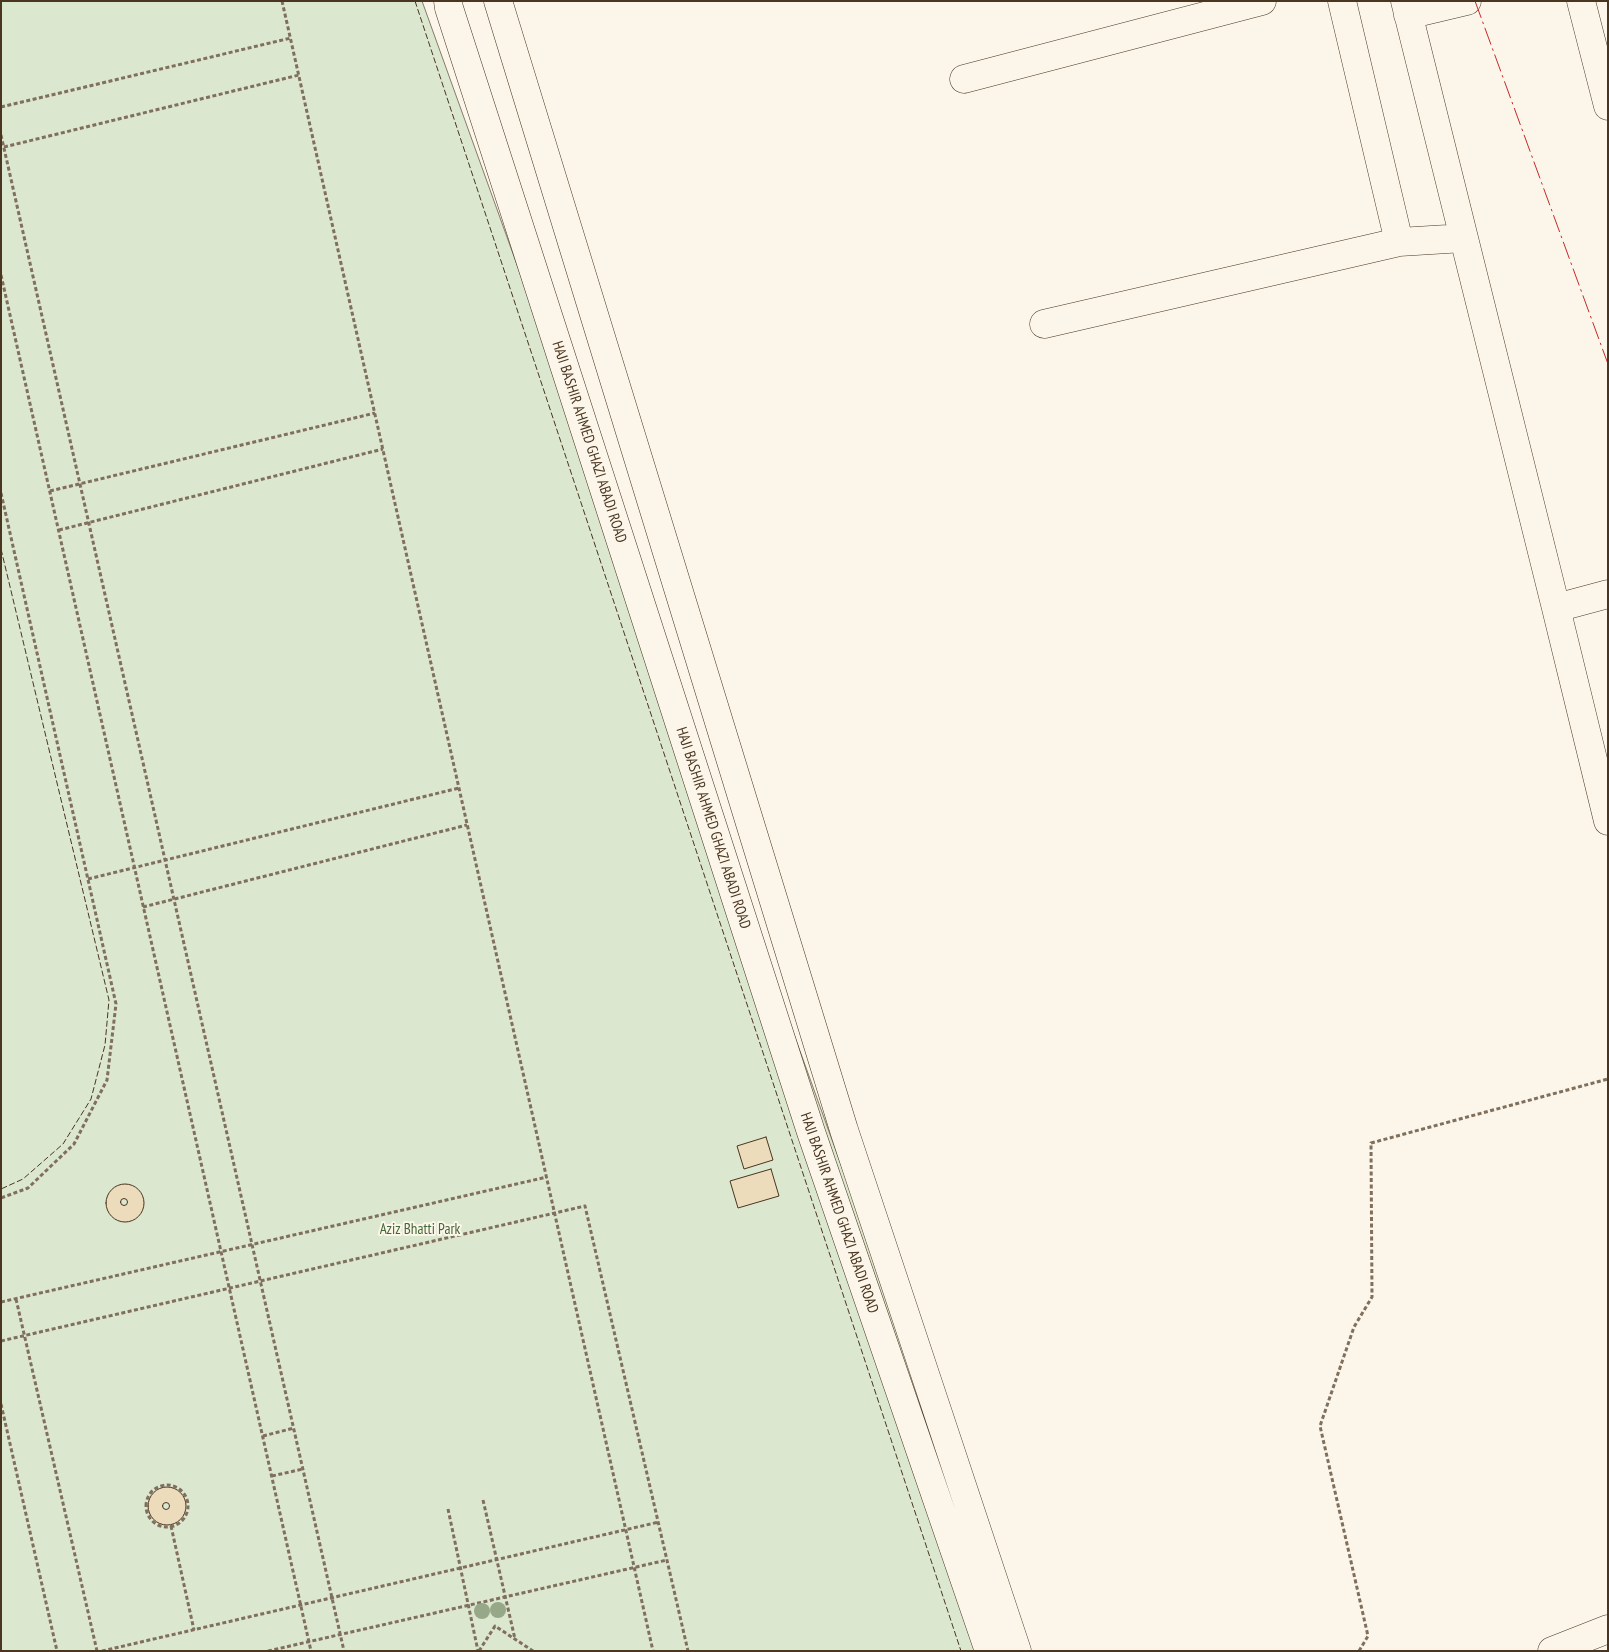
<!DOCTYPE html>
<style>
body{margin:0}
#map{position:relative;width:1609px;height:1652px;overflow:hidden;background:#fbf6e9;font-family:"PT Sans Narrow",sans-serif}
canvas{display:block}
.frame{position:absolute;inset:0;border:2px solid #4a3520;pointer-events:none}
</style>
<div id="map">
<canvas width="1609" height="1652"></canvas>
<div class="frame"></div>
</div>
<script>
const ctx = document.querySelector('canvas').getContext('2d');
ctx.lineJoin = 'round';
function fillPath(path, color) { ctx.fillStyle = color; ctx.fill(path, 'evenodd'); }
const toPath = rows => new Path2D(rows.map(r => 'M' + r).join(''));
function stroke(path, color, width, dash) { ctx.strokeStyle = color; ctx.lineWidth = width; ctx.lineCap = dash ? 'butt' : 'round'; ctx.setLineDash(dash || []); ctx.stroke(path); }
function label(font, color, halo, rows, align = 'center') {
  ctx.font = font + ' "PT Sans Narrow",sans-serif'; ctx.lineWidth = 4; ctx.setLineDash([]); ctx.textBaseline = 'middle'; ctx.strokeStyle = halo; ctx.fillStyle = color; for (const [text, x, y, turn = 0] of rows) {
    ctx.save(); ctx.translate(x, y); ctx.rotate((+turn || 0) * Math.PI / 180); ctx.textAlign = isNaN(turn) ? turn : align; if (halo) ctx.strokeText(text, 0, 0); ctx.fillText(text, 0, 0); ctx.restore();
  }
}
const green = toPath([
 [1,1,422,1,1016,1651,1,1651,1,1]
]);
const building = toPath([
 [766,1137,773,1160,744,1169,737,1146,766,1137],
 [771,1169,779,1196,738,1208,730,1181,771,1169],
 '106 1203a19 19 0 1 1 38 0a19 19 0 1 1-38 0Z',
 '120.5 1202a3.5 3.5 0 1 1 7 0a3.5 3.5 0 1 1-7 0Z',
 '148 1506a19 19 0 1 1 38 0a19 19 0 1 1-38 0Z',
 '162.5 1506a3.5 3.5 0 1 1 7 0a3.5 3.5 0 1 1-7 0Z'
]);
const path = toPath([
 [282,1,653,1651],
 [1,107,291,38],
 [1,135,344,1651],
 [4,147,299,75],
 [1,275,311,1651],
 [50,491,375,413],
 [1,493,116,1004,107,1080,74,1144,28,1188,1,1198],
 [59,530,383,449],
 [88,879,459,788],
 [143,907,467,825],
 [16,1299,97,1651],
 [1,1302,547,1177],
 [1,1341,585,1206,688,1651],
 [1,1404,57,1651],
 [263,1436,294,1428],
 [272,1476,303,1469],
 '146 1506a21 21 0 1 1 42 0a21 21 0 1 1-42 0Z',
 [483,1500,515,1639],
 [448,1509,478,1651],
 [171,1526,194,1630],
 [102,1651,659,1522],
 [268,1651,667,1560],
 [479,1651,495,1626,533,1651],
 [1359,1651,1368,1636,1320,1426,1354,1327,1372,1297,1371,1143,1608,1079]
]);
const minor = toPath([
 [448,1,449,8,811,1132,989,1651],
 [498,1,844,1130,1017,1651],
 [1342,1,1399,242],
 [1405,1,1556,608,1608,821],
 [1581,1,1608,106],
 [1408,15,1467,1],
 [964,79,1262,1],
 [1044,324,1399,242,1464,238],
 [1556,608,1608,594],
 [1552,1651,1608,1629]
]);
const fence = toPath([
 [415,1,961,1651],
 [1,549,109,1000,105,1045,91,1099,63,1144,23,1179,1,1189]
]);
const power = toPath([
 [1475,1,1608,364]
]);
const trees = [
 [498,1610],
 [482,1611]
];
const streetNames = [
 ["HAJI BASHIR AHMED GHAZI ABADI ROAD",589,442,72],
 ["HAJI BASHIR AHMED GHAZI ABADI ROAD",713,828,72],
 ["HAJI BASHIR AHMED GHAZI ABADI ROAD",839,1213,71]
];
const parkNames = [
 ["Aziz Bhatti Park",420,1230]
];
fillPath(green, '#dce7d0');
stroke(green, '#887966', 1);
fillPath(building, '#ecdcbc');
stroke(building, '#4a3520', 1);
stroke(minor, '#4a3520', 29);
stroke(path, '#7f6f5c', 3, [4, 2.5]);
stroke(minor, '#fbf6e9', 28);
stroke(fence, '#4a3520', 1, [6, 2.5]);
stroke(power, '#c62828', 1, [18, 4, 2.5, 4]);
ctx.fillStyle = '#96a887';
for (const [x, y] of trees) { ctx.beginPath(); ctx.arc(x, y, 8, 0, 2 * Math.PI); ctx.fill(); }
label('15px', '#4a3520', '#fbf6e9', streetNames);
label('15px', '#436837', '#fbf6e9', parkNames);
</script>
